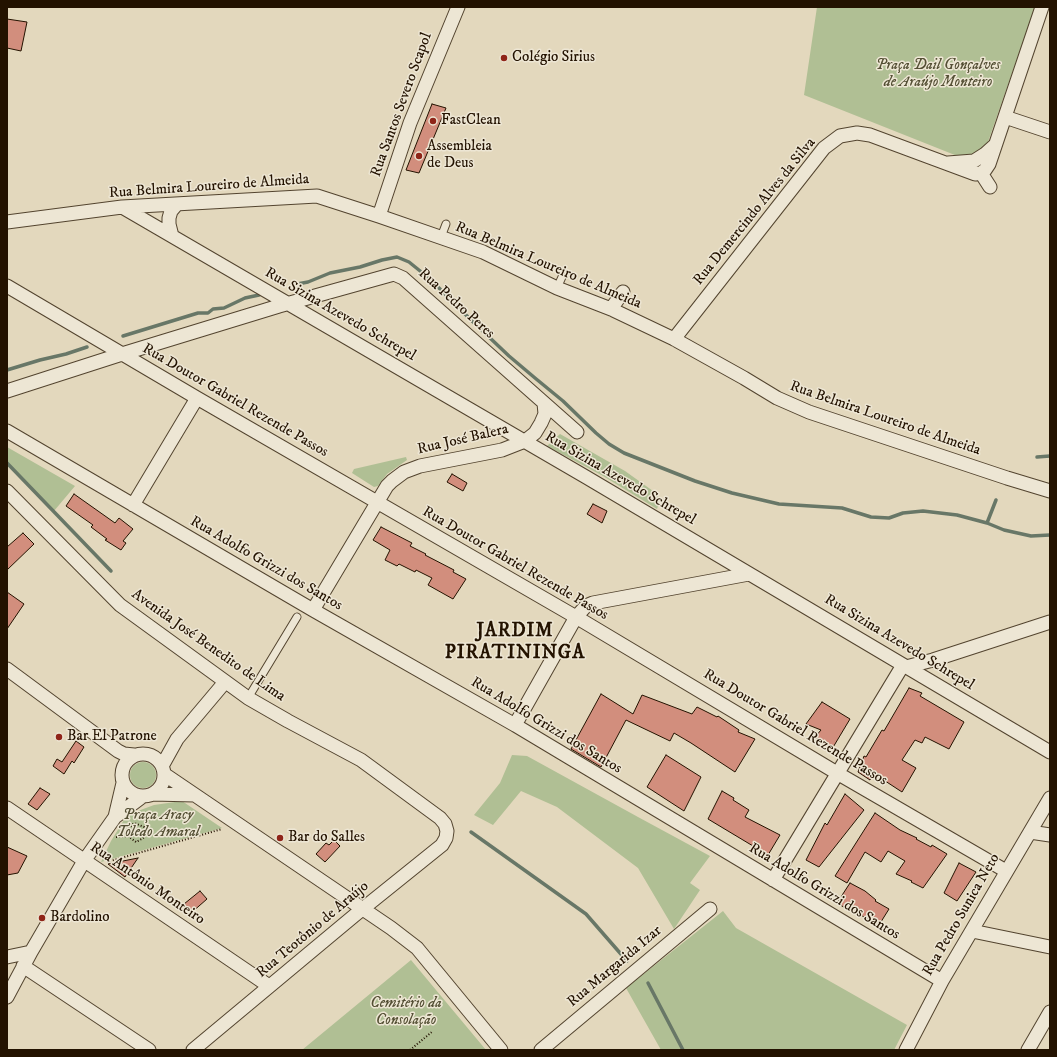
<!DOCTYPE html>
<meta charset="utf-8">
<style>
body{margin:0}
#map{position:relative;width:1057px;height:1057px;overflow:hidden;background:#e3d8bd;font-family:"IM FELL DW Pica",serif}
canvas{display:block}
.frame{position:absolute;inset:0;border:8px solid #231200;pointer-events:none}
</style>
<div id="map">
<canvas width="1057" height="1057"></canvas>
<div class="frame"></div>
</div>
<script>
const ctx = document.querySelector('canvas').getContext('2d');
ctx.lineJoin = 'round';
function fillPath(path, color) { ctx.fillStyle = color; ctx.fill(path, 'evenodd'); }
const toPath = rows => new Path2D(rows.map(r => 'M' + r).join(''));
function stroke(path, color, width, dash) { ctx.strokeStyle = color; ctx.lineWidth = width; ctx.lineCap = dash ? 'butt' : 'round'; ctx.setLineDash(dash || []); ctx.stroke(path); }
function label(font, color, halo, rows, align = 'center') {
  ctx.font = font + ' "IM FELL DW Pica",serif'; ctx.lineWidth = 3; ctx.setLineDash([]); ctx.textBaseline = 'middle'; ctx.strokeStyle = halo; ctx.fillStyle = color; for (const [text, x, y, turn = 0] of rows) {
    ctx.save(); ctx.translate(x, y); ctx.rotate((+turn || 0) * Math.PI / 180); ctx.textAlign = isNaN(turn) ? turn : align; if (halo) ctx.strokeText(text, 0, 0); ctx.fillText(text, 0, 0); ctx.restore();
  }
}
const green = toPath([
 [817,7,1035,7,980,165,804,95],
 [560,434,625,471,653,491,658,496,659,503,657,509,603,476,547,446],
 [7,447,75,486,54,511,7,462],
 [406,457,407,460,387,474,378,486,374,487,352,473,354,469],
 [512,755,527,756,638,817,710,856,690,883,700,890,674,929,638,868,557,807,521,791,493,825,474,815,500,783],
 '130 775a13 13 0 1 1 26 0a13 13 0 1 1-26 0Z',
 [182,801,222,828,101,862,111,841,127,815,154,805],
 [723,911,736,928,907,1025,894,1050,661,1050,626,988],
 [411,960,486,1050,302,1050]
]);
const stream = toPath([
 [292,285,308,282,330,273,360,267,382,260,397,257,409,262,430,279,470,319,509,356,535,378,563,401,596,433,609,444,624,453,695,481,732,493,779,504,842,508,871,517,889,518,903,513,923,511,957,515,987,523,1004,530,1031,536,1050,535],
 [123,336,198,313,208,313,213,309,224,308,245,298,259,295],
 [7,370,40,360,66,354,87,347],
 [1037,457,1050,456],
 [7,463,111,571],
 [987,523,996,500],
 [471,832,586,914,627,961],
 [648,983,683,1050]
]);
const building = toPath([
 [7,19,27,22,21,51,7,48,7,19],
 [432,104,446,108,419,173,406,170,432,104],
 [452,474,467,483,463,491,447,482,452,474],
 [74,494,115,523,119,518,133,529,123,541,126,543,121,550,105,540,107,539,91,527,93,525,66,506,74,494],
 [593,504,607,511,602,523,587,514,593,504],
 [381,527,412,543,410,546,426,554,425,555,454,570,453,572,466,579,453,599,428,585,432,578,416,570,415,572,399,564,397,566,385,560,390,550,373,540,381,527],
 [23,533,34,544,7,570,7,547,23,533],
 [7,592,24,604,7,629,7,592],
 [909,688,922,693,920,696,964,722,949,749,925,737,922,743,915,740,902,760,916,768,902,792,873,773,870,780,858,772,864,756,866,757,882,730,884,731,909,688],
 [601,694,633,714,642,695,692,714,697,707,717,717,718,716,739,730,738,732,755,739,735,772,691,743,674,733,670,741,626,720,601,767,571,749,601,694],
 [822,702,850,719,832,749,815,737,821,730,806,724,822,702],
 [76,741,84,747,74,763,72,761,64,774,53,766,57,759,62,762,76,741],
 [666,755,701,777,684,811,647,787,666,755],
 [40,788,50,794,37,810,28,804,40,788],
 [722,791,734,798,733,800,749,810,745,817,780,835,768,855,708,819,722,791],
 [845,794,864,810,819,867,806,860,825,823,827,825,845,794],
 [875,813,900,830,917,838,916,839,931,847,932,845,947,854,923,888,911,882,912,881,896,874,905,861,888,851,881,862,865,852,847,883,835,876,875,813],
 [334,840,340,846,325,862,316,854,326,843,329,845,334,840],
 [7,847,27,856,18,873,7,875,7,847],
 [138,858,125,877,108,864,138,858],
 [959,863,976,872,957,901,944,893,959,863],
 [850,883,865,891,876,900,875,901,889,909,879,925,853,911,852,912,837,903,850,883],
 [200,891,207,899,191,913,184,904,200,891]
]);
const path = toPath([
 [116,837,128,836,136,842,145,837,144,827,134,823,129,828,128,836],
 [107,862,222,829],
 [410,1050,433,1031]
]);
const service = toPath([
 [441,237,446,224],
 [557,288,562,277],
 [248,698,297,617]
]);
const minor = toPath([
 [1005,117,1050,132],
 [948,163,974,161,985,154,995,145],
 [981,173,990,187],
 [122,207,586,477,1050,752],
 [379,216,410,123,458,7],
 [7,222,122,207,317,196,379,216,483,252,557,288,611,309,674,339,744,378,777,398,809,412,1007,478,1050,491],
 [172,236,169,224,169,218,171,211,177,204],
 [7,286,197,398,576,617,837,773,1006,871],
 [611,309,623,292],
 [674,339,824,148,840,136,857,133,870,135,975,174,981,173,985,170,989,164,1042,7],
 [7,391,122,354,279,306,394,274,403,278,577,432],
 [7,431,313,610,515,725,942,981],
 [7,491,120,605,248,698,288,721,361,760,440,818,445,824,447,831,446,838,442,845,355,915,193,1050],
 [133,505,197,398],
 [313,610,387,486,392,481,404,472,420,466,502,450,525,441,535,433,541,423,545,414,544,403],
 [906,667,933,660,1050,622],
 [7,669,118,751,124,754,134,755],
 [515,725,576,617,586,606,593,603,749,574],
 '122 775a21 21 0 1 1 42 0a21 21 0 1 1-42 0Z',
 [162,766,177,739,225,682],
 [164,774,391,928,417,948,501,1050],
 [152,794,195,795],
 [7,808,269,986],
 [115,817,123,783],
 [1030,832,1050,835],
 [773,880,903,665],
 [972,931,1050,947],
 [7,957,31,952],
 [23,966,149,1050],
 [7,997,31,952,84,861,115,817,143,796],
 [541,1050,710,909],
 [906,1050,942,981,1050,798],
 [1028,1050,1050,1012]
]);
const markers = [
 [504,58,4,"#8f2418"],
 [433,121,4,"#8f2418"],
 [419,156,4,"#8f2418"],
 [59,737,4,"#8f2418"],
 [280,838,4,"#8f2418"],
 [42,918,4,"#8f2418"]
];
const poiNames = [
 ["Colégio Sirius",512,58],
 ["FastClean",441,121],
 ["Assembleia",427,147],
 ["de Deus",427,164],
 ["Bar El Patrone",67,737],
 ["Bar do Salles",288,838],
 ["Bardolino",50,918]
];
const parkNames = [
 ["Praça Dail Gonçalves",938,66],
 ["de Araújo Monteiro",938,83],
 ["Praça Aracy",158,816],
 ["Toledo Amaral",158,833],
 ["Cemitério da",406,1004],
 ["Consolação",406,1021]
];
const streetNames = [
 ["Rua Santos Severo Scapol",402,105,-70],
 ["Rua Belmira Loureiro de Almeida",209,187,-4],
 ["Rua Demercindo Alves da Silva",755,212,-51],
 ["Rua Belmira Loureiro de Almeida",548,266,23],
 ["Rua Pedro Peres",456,304,42],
 ["Rua Sizina Azevedo Schrepel",340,315,30],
 ["Rua Doutor Gabriel Rezende Passos",235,401,30],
 ["Rua Belmira Loureiro de Almeida",885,419,19],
 ["Rua José Balera",463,440,-13],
 ["Rua Sizina Azevedo Schrepel",620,479,30],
 ["Rua Adolfo Grizzi dos Santos",266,564,30],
 ["Rua Doutor Gabriel Rezende Passos",515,564,30],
 ["Rua Sizina Azevedo Schrepel",899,643,31],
 ["Avenida José Benedito de Lima",208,646,35],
 ["Rua Adolfo Grizzi dos Santos",546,726,31],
 ["Rua Doutor Gabriel Rezende Passos",795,728,31],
 ["Rua Antônio Monteiro",147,884,34],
 ["Rua Adolfo Grizzi dos Santos",824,892,31],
 ["Rua Pedro Sunica Neto",962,915,-60],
 ["Rua Teotônio de Araújo",313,930,-40],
 ["Rua Margarida Izar",615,967,-40]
];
const districtNames = [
 ["JARDIM",515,632],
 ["PIRATININGA",515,654]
];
fillPath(green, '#b0bf94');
stroke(stream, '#687767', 3.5);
fillPath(building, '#d28e7d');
stroke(building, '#231200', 1);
stroke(service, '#53442f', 9);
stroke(minor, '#53442f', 15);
stroke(path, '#231200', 2, [1, 2]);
stroke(service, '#ede6d4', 7);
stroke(minor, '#ede6d4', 13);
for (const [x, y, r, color] of markers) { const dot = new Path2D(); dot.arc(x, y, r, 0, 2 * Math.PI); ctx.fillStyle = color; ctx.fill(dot); stroke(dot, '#ede6d4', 1.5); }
label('15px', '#231200', '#ede6d4', poiNames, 'left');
label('italic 15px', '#544f34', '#ede6d4', parkNames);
label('15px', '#231200', '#ede6d4', streetNames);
ctx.letterSpacing = '1px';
label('bold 19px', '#231200', '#ede6d4', districtNames);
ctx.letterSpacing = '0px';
</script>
